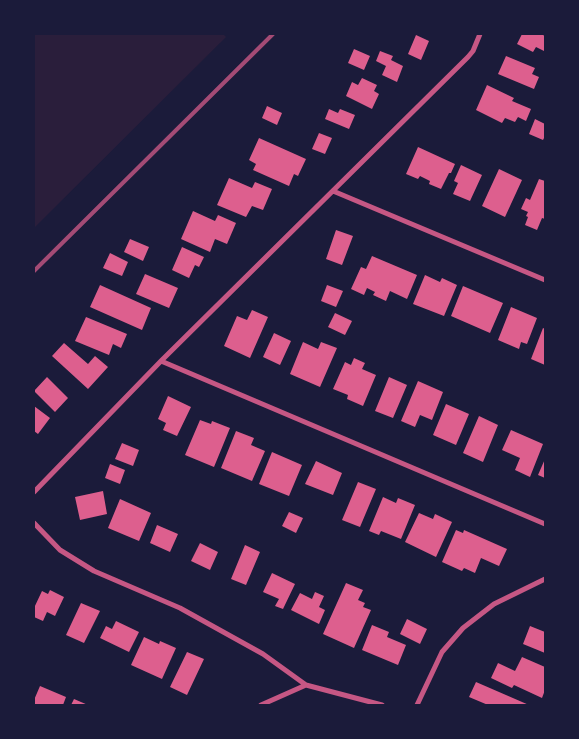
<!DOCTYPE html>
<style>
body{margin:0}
#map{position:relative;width:579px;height:739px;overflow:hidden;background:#1b1b3a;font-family:"PT Sans",sans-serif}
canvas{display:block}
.frame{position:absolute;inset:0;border:35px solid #1b1b3a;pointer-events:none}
</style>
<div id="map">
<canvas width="579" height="739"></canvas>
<div class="frame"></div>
</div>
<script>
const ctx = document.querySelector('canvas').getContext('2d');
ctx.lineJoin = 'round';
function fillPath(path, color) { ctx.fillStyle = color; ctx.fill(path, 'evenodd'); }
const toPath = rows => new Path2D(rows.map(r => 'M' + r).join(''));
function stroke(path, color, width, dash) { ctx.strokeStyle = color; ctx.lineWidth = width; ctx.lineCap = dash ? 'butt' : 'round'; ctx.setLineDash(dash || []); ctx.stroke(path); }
const green = toPath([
 [34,34,223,34,226,37,34,228]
]);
const building = toPath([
 [522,34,541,34,545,36,544,51,536,47,533,52,517,44],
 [416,35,429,41,421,60,408,54],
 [354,49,370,56,364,70,348,63],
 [380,51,393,56,391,60,403,66,397,82,382,75,386,66,376,61],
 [506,56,535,68,532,74,539,77,534,89,498,74],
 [362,78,377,85,374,91,379,94,372,109,346,96,352,82,358,85],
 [487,85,514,98,512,101,531,109,526,121,518,117,515,122,505,118,502,123,476,110],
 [267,106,282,113,277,125,262,118],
 [329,109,338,113,340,109,355,115,349,129,325,119],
 [535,119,545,124,545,136,543,140,529,134],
 [319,133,332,138,325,154,312,149],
 [259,138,306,159,298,176,294,174,289,186,253,170,256,164,249,160],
 [418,147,455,164,451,173,449,173,441,189,429,184,430,181,420,176,418,179,406,174],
 [461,165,482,175,470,201,453,194,458,183,454,181],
 [499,169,522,180,505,217,482,206],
 [229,178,252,188,255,182,272,189,263,210,252,206,246,217,217,205],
 [539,179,545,181,545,219,542,218,537,230,525,225,528,217,526,216,528,212,521,209,526,198,530,200],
 [193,211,215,221,218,215,236,223,227,244,215,239,210,252,181,239],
 [336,230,353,236,342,265,326,259],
 [130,239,149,247,143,261,124,252],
 [182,247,204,257,199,267,195,265,189,278,172,270],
 [110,253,128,262,122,276,103,268],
 [372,256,417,275,407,299,390,291,386,301,373,295,375,292,367,288,364,295,351,289,361,267,366,269],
 [145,274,178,288,169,308,136,294],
 [425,275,440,282,442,278,457,285,444,316,413,304],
 [100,285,151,308,142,330,90,307],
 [327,285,343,291,336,307,321,301],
 [463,286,503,303,490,333,451,316],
 [511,307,537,318,527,344,521,342,519,349,498,340],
 [252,310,268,317,250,358,224,346,237,316,247,320],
 [335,313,352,321,345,335,328,327],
 [86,317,127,334,121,348,113,344,109,355,75,341],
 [543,328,545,329,545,365,531,359],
 [274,333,291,341,280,365,263,357],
 [303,342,318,349,321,342,337,348,320,387,290,374],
 [64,343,88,364,95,356,108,367,88,389,52,356],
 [354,358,365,363,362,369,376,375,363,406,347,399,348,395,333,389,345,362,351,365],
 [47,377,68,398,55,412,34,391],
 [389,377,407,385,393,418,375,411],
 [418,381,443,392,432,420,420,415,415,427,401,421],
 [168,396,191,407,177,436,163,430,166,423,158,419],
 [446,404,469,414,456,445,433,435],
 [34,406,50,418,38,434,34,431],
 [479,416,498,425,483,462,463,453],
 [200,420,211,424,212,421,230,428,214,467,185,455],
 [511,430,543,444,530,477,515,470,520,458,502,450],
 [236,431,254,438,251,445,265,451,252,481,221,468],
 [122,443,139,450,133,466,115,459],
 [272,452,302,465,289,496,259,484],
 [545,459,545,478,538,475],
 [316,461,342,473,333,495,305,484],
 [110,464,125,470,120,484,105,478],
 [358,482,376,489,360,527,342,520],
 [103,491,107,514,80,520,75,497],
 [383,497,396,503,398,498,415,505,401,539,381,531,379,535,369,531],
 [120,499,151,513,139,541,108,528],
 [289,512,303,518,296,533,282,526],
 [419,513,433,519,435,514,452,522,436,557,405,542],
 [157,525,178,534,170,552,150,543],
 [456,530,463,533,464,530,507,549,499,566,481,558,475,573,464,568,462,571,442,562],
 [200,543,218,552,210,570,191,561],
 [245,545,260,552,246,585,231,579],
 [272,573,295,584,283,609,275,606,279,599,263,592],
 [346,583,363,590,358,600,365,603,363,607,371,610,354,648,323,634],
 [50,590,64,597,55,616,47,612,43,621,34,617,34,608,42,591,48,594],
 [315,592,324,596,319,607,325,610,319,624,291,610,300,593,312,599],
 [81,603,100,611,84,643,66,635],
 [407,619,427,629,420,644,400,634],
 [116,621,139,632,129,652,100,638,106,626,112,629],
 [372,625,389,632,387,637,406,645,398,665,362,650],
 [530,626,545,632,545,653,523,644],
 [144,637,159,644,160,641,176,648,162,679,131,665],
 [187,652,204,659,187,695,170,687],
 [522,657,545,667,545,690,542,698,514,685,512,688,491,678,498,663,515,671],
 [476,682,529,705,488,705,469,697],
 [40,686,66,697,63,705,34,705,34,700],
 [74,699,88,705,71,705]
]);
const minor = toPath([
 [333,191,545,280],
 [161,361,545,524],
 [34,492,161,361,468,57,473,51,480,34],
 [34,523,60,550,94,571,180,608,263,654,306,685],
 [261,705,306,685,382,705],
 [417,705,442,652,463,628,494,604,545,579]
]);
const rail = toPath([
 [34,271,273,34]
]);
fillPath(green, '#2a1e3b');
fillPath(building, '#dd5f8e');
stroke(minor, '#c65784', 5);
stroke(rail, '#a44b75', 4);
</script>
